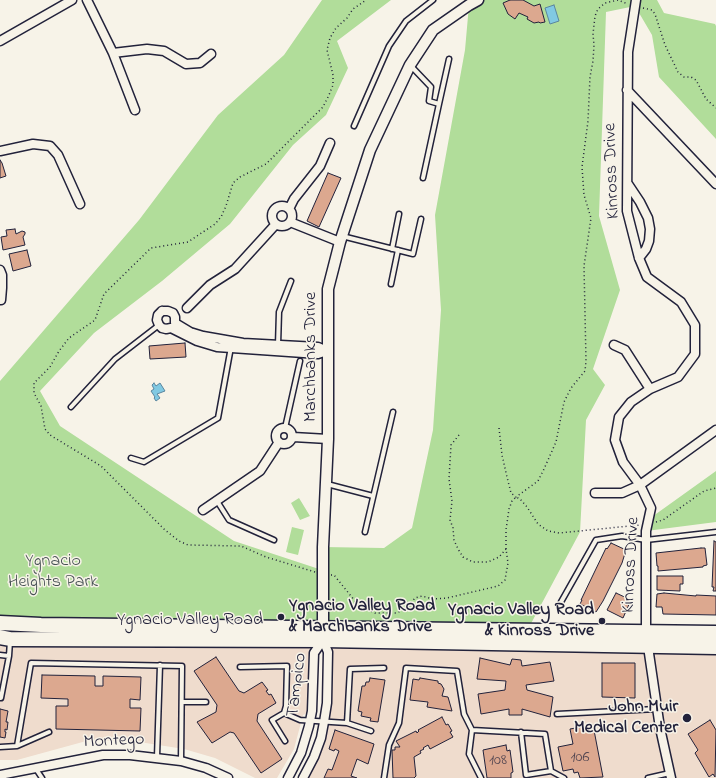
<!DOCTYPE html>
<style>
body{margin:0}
canvas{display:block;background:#f7f3e8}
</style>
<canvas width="716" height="778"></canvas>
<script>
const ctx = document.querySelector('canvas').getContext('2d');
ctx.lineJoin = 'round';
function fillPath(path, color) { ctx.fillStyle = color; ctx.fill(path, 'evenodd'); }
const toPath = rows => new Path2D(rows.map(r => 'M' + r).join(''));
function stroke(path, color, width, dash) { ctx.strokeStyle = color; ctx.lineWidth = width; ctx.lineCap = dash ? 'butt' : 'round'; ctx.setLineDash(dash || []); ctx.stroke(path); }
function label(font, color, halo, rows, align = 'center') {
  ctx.font = font + ' "Indie Flower",sans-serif'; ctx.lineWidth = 3; ctx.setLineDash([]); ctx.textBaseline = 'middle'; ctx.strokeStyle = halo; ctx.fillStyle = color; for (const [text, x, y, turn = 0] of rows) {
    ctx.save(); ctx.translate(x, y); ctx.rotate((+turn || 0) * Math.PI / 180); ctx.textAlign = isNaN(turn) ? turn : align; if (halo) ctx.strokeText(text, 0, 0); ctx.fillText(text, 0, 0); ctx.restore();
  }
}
const built = toPath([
 [0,637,10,639,323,640,716,647,716,778,303,778,314,757,321,738,324,722,327,703,328,652,323,641,314,653,312,711,303,715,294,749,277,778,255,778,215,758,184,749,133,741,90,740,17,760,0,760]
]);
const green = toPath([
 [322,0,391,0,337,41,348,68,326,115,293,145,230,224,162,281,94,333,40,391,60,426,234,541,322,570,323,547,384,548,412,528,433,430,441,310,435,215,465,50,469,5,478,0,657,0,664,13,715,24,716,26,716,139,659,77,652,35,635,6,606,12,599,216,620,290,593,369,605,385,586,420,580,532,527,631,0,623,0,381,139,220,218,115,284,55],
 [716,471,716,522,646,531,649,519],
 [299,498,310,516,300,520,291,503],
 [292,527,304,530,298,555,286,552]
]);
const water = toPath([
 [554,5,559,21,550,24,545,8,554,5],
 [154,383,156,386,160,383,165,391,157,394,160,398,156,401,154,398,155,397,151,391,154,389,152,385,154,383]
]);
const building = toPath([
 [510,0,523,0,534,6,540,4,545,22,540,23,539,22,534,23,527,19,528,17,519,13,515,19,508,14,503,3,510,0],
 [0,160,2,163,6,176,0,178,0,160],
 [328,173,341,178,319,227,307,221,328,173],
 [15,229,16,234,22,231,25,232,25,234,23,237,25,245,3,250,1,237,7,236,6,230,15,229],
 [27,250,31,266,13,271,9,254,27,250],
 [185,343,186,357,150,359,149,346,185,343],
 [714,541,716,542,716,591,713,591,714,587,712,587,714,541],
 [611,543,626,550,622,563,603,601,596,612,580,604,582,600,581,600,606,548,607,549,611,543],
 [701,548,705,548,707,565,703,566,703,567,658,571,658,566,657,566,656,553,701,548],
 [657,576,683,576,683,584,680,584,680,591,657,590,657,576],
 [616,593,631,600,623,618,607,610,616,593],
 [664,593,696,596,696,595,716,596,716,615,663,614,662,607,656,607,657,594,664,593],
 [216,657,239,691,244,693,262,682,268,690,266,691,269,695,271,694,276,703,258,714,257,721,282,759,261,773,234,733,230,732,212,743,197,722,216,712,217,705,194,671,216,657],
 [480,658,510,665,512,659,521,660,522,666,550,662,554,681,526,685,527,690,553,697,550,717,522,709,522,715,509,715,509,709,481,714,478,694,505,690,506,681,477,679,480,658],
 [602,663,635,663,635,698,602,697,602,663],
 [42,675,95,676,95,686,103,686,103,676,141,677,140,700,130,699,130,708,141,708,140,731,56,729,56,706,68,706,68,699,41,698,42,675],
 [370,678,385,680,378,722,370,721,371,718,361,716,362,712,358,711,362,686,365,686,366,682,369,682,370,678],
 [420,678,438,681,438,683,441,684,444,689,442,696,448,697,452,711,427,707,428,702,410,700,413,679,419,680,420,678],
 [0,709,8,711,6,722,8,722,7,730,5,729,5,732,6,732,5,738,0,737,0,709],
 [442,717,446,725,448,724,452,731,450,732,453,737,430,749,428,745,423,748,424,749,420,751,421,753,414,757,416,776,414,778,393,778,392,750,395,750,395,747,400,747,396,741,416,731,417,733,419,731,418,730,442,717],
 [710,720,716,730,715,777,713,774,709,777,695,753,698,750,688,734,710,720],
 [593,725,603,777,580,778,578,772,574,773,573,769,563,771,558,747,573,744,570,729,593,725],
 [335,730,374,744,368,764,357,759,351,776,357,778,324,778,328,769,332,770,339,751,335,749,334,751,329,749,335,730],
 [506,745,507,751,510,750,513,772,511,773,511,778,487,778,483,750,506,745]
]);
const path = toPath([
 [643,8,652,10,655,14,665,45,678,72,684,77,691,77,696,80,706,99,716,108],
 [499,428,502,455,507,477,511,493,516,497,538,481,544,469,556,442,564,402,571,388,585,371,586,361,584,266,591,218,584,195,582,167,588,121,590,77,593,61,594,45,593,34,595,16,598,9,605,3,618,0,628,4],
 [459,435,451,445,449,479,452,501,450,520,453,528,454,540,458,549,463,557,473,562,488,562,499,557,506,549],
 [656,522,663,520,704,491,716,488],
 [315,572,266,557,241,546,188,545,179,541,165,530,101,466,50,435,45,429,41,406,34,393,34,383,50,367,59,351,69,338,95,320,104,294,151,248,188,242,215,224,221,217,226,206,233,183,240,177,266,164,323,107,329,95,333,85,333,75,327,50,330,38,336,28,347,18,353,9,366,0],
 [331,575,334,575,359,606,375,613,396,613,406,609,415,598,422,596,433,599,447,598,498,586,505,580,508,563,506,549,506,530,509,509,512,501,516,497,520,499,527,507,538,524,548,531,559,533,640,525]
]);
const service = toPath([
 [410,65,431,87,429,101,439,104,423,178],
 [439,104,449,59],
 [354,126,389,46,406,21,433,0],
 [342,236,413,254,421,219],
 [392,249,399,214],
 [391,284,398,250],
 [278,345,279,312,291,281],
 [71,407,115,359,159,325],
 [285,428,300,361],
 [131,458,144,462,218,418,231,347],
 [327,484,373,496],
 [217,501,229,520,274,540],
 [365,532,393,412],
 [561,602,596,540,622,536,646,540,716,532],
 [0,655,9,656,1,698,0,698],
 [9,656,10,641],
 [240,667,287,666,286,706,284,713,300,720,347,723],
 [182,702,206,702],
 [284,713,272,720,285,741],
 [557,714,657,709],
 [472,730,545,734,551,771],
 [371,731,347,723,350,669,384,668],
 [521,732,526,775,551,771,564,778],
 [17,746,31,663,182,666,181,761],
 [0,747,17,746,49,732],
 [157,757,160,665],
 [36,769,42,778],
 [384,778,389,745,399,723,406,668,457,671,464,714,472,730,469,754,481,778],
 [648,778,670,773]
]);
const minor = toPath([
 [87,0,113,53,135,110],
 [636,0,628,52,627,211,639,258,647,277,681,302,695,325,695,354,678,377,650,389,631,402,619,417,615,440,623,462,640,485,651,508,646,531,646,633,660,728,671,778],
 [0,41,72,0],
 [113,53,147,49,164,51,186,64,200,63,211,54],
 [627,90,716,184],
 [0,151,33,144,50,146,58,155,80,204],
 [628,184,640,202,648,218,650,229,649,241,646,249,639,258],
 '272 216a10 10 0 1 1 20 0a10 10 0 1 1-20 0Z',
 [289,209,294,199,320,166,330,143],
 [290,222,340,242],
 [0,270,2,275,2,288,1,300],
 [187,308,210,285,235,269,276,224],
 [162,311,168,311,173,313,175,317,175,323,190,332,203,336,243,343,318,347,327,351,318,354,217,347,197,341,171,328,166,329,162,328,159,325,157,320,158,315,162,311],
 [614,345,625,350,650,389],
 '276 436a8 8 0 1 1 16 0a8 8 0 1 1-16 0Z',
 [293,437,328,439],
 [595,493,622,493,640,485,716,430],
 [203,510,260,471,279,442],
 [0,775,103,755,130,755,181,761,206,768,228,778],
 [288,778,301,753,309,726,312,711,314,653,323,640],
 [303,778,314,757,321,738,324,722,327,703,328,652,323,640]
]);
const tertiary = toPath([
 [323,634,323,547,328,439,328,289,340,242,370,150,410,65,433,30,469,5,478,0]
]);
const trunk = toPath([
 [0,623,41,625,716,633],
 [0,637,10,639,323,640,716,647]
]);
const markers = [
 [281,617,4,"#22223b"],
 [602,621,4,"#22223b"],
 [687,718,5,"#22223b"]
];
const numberNames = [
 ["106",580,758],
 ["108",498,761]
];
const streetNames = [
 ["Kinross Drive",613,171,-92],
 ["Marchbanks Drive",312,357,-90],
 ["Kinross Drive",632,565,-87],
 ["Ygnacio Valley Road",190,621],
 ["Tampico",298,685,-83],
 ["Montego",114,742,-3]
];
const parkNames = [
 ["Ygnacio",53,562],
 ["Heights Park",53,583]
];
const poiNames = [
 ["Ygnacio Valley Road",289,607,"left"],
 ["& Marchbanks Drive",289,628,"left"],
 ["Ygnacio Valley Road",594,611],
 ["& Kinross Drive",594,632],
 ["John Muir",678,708],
 ["Medical Center",678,729]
];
fillPath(built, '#efdccd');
fillPath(green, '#b1dd9a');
fillPath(water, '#81c9e2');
stroke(water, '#5b869f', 1);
fillPath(building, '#dca88f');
stroke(building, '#22223b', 1);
stroke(service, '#22223b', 7);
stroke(minor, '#22223b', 11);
stroke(tertiary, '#22223b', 13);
stroke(trunk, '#22223b', 17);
stroke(path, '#22223b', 1.5, [1, 3]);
stroke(service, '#f7f3e8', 4);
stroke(minor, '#f7f3e8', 8);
stroke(tertiary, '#f7f3e8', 10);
stroke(trunk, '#f7f3e8', 14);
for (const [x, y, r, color] of markers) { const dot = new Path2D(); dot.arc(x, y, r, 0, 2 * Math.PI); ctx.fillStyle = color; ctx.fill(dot); stroke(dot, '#f7f3e8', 1.5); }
label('16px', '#504450', null, numberNames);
label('18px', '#22223b', '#f7f3e8', streetNames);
label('18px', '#465153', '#f7f3e8', parkNames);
label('bold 18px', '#22223b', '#f7f3e8', poiNames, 'right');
</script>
